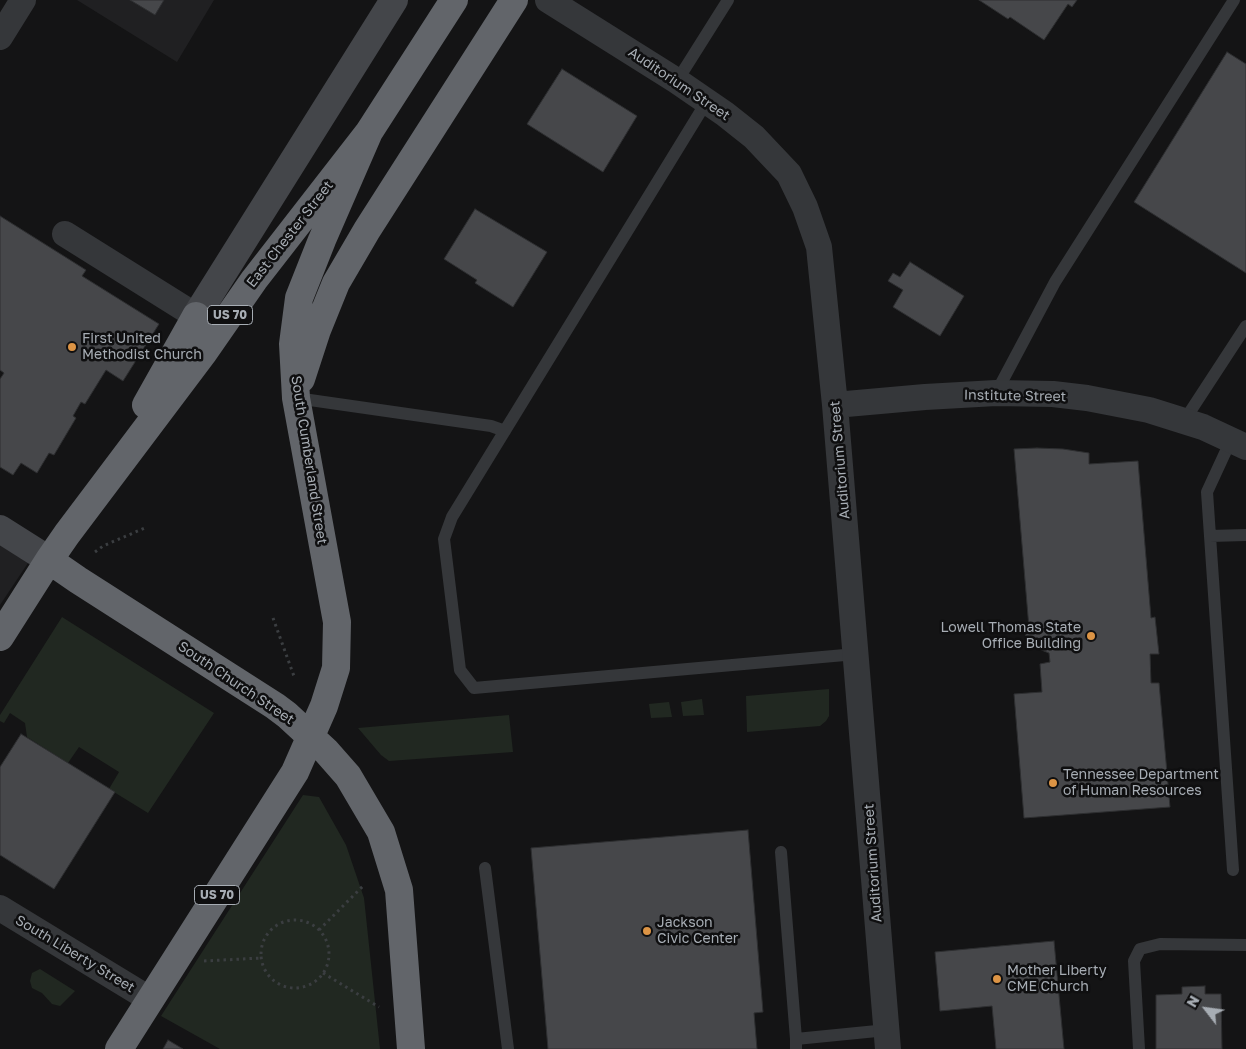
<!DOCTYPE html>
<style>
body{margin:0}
#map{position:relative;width:1246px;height:1049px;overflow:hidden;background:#141415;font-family:"Golos Text",sans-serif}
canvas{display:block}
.north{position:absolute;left:1181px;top:984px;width:50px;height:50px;-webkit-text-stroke:4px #0f0f10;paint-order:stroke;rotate:300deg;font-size:14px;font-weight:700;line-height:20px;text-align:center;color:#a7adb4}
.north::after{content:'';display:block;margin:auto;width:18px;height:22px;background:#a7adb4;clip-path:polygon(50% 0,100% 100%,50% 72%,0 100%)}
</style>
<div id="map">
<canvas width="1246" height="1049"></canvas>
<div class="north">N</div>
</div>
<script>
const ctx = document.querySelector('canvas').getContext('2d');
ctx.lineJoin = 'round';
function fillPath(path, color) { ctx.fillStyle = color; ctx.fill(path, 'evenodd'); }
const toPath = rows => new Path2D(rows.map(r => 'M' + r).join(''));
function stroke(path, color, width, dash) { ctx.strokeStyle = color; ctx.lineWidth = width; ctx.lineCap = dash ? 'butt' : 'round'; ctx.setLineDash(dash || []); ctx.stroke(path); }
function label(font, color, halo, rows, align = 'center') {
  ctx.font = font + ' "Golos Text",sans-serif'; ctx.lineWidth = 5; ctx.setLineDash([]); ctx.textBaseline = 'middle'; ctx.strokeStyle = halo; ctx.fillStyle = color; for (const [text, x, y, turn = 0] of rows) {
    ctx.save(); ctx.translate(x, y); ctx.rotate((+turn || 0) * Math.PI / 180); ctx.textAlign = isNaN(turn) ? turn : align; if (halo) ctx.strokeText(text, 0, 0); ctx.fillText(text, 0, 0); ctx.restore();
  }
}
const built = toPath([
 [77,0,214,0,177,62],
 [0,541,30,560,0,605]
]);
const green = toPath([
 [62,617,214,713,148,813,109,789,119,772,79,747,68,763,27,737,25,723,10,713,4,723,0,721,0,715],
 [829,689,829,716,826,721,820,726,747,732,746,696],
 [702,699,704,715,683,716,681,702],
 [669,702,672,717,651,718,649,704],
 [509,715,513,752,389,761,381,755,358,728],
 [303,795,319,797,346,845,364,898,380,1049,220,1049,161,1016],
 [40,969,75,991,60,1006,52,1004,42,993,32,988,30,981,32,973]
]);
const building = toPath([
 [130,0,164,0,155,15,130,0],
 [979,0,1077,0,1072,7,1068,4,1044,40,1010,17,1008,19,979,0],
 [1227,52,1246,64,1246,273,1134,202,1227,52],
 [562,69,637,116,603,172,527,124,562,69],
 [475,209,547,252,513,307,475,283,477,280,444,259,475,209],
 [0,216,86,270,82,276,159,324,123,381,106,370,85,404,81,402,73,416,76,418,54,455,49,453,37,473,21,463,13,475,0,467,0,379,4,373,0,370,0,216],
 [910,262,964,296,940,336,893,307,903,290,888,281,893,273,900,277,910,262],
 [1037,448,1063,449,1089,453,1089,464,1138,461,1151,618,1155,617,1159,654,1150,654,1151,683,1159,683,1170,807,1024,818,1014,694,1042,692,1040,664,1050,662,1049,653,1026,644,1025,628,1029,628,1014,449,1037,448],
 [21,734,115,792,54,889,0,855,0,767,21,734],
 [748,830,763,1012,754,1013,757,1049,548,1049,531,848,748,830],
 [1054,941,1064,1049,996,1049,992,1006,940,1011,935,952,1054,941],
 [1205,986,1205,994,1221,994,1222,1049,1156,1049,1156,995,1182,994,1182,987,1205,986],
 [168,1040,183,1049,163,1049,168,1040]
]);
const path = toPath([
 [95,552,103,546,147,527],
 [273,618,295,679],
 '261 954a34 34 0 1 1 68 0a34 34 0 1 1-68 0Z',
 [319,930,364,885],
 [204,961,261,958],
 [323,973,379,1007]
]);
const lane = toPath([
 [677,81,728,0],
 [707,101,452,517,444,539,460,670,474,688,856,654],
 [996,393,1055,282,1234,0],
 [296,398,491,426,505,431],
 [1184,421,1246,326],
 [1231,440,1207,492,1210,536,1246,535],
 [1210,536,1233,870],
 [781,852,796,1039],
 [485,868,508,1049],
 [796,1049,796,1039,887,1030],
 [1139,1049,1134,961,1140,949,1160,944,1246,945]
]);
const street = toPath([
 [548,0,677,81,725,114,754,137,789,174,805,207,819,247,835,405,888,1049],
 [0,37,23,0],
 [65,234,196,316],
 [835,405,925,397,996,393,1053,394,1087,398,1149,410,1203,427,1246,447],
 [0,908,151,1000]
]);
const secondary = toPath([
 [196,316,394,0],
 [0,529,49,560]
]);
const highway = toPath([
 [301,379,317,330,336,283,367,230,514,0],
 [146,405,196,316],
 [49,560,78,580,275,706,287,715,326,751,348,776,381,832,399,890,411,1049],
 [0,637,49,560,67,534,204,352,254,280,369,132,454,0],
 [119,1049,295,772,324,706,336,668,337,622,296,398,293,344,299,298,322,240,369,132]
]);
const markers = [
 [72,347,5,"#dc9445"],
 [1091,636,5,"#dc9445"],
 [1053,783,5,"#dc9445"],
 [647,931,5,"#dc9445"],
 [997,979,5,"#dc9445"]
];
const shields = [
 [230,315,45],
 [217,895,45]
];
const shieldNames = [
 ["US 70",230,315],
 ["US 70",217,895]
];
const streetNames = [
 ["Auditorium Street",679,84,34],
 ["East Chester Street",290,234,-52],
 ["Institute Street",1015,396,1],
 ["South Cumberland Street",309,460,81],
 ["Auditorium Street",840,460,-95],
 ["South Church Street",236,683,34],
 ["Auditorium Street",873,863,-94],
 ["South Liberty Street",75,954,31]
];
const poiNames = [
 ["First United",82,339],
 ["Methodist Church",82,355],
 ["Lowell Thomas State",1081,628,"right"],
 ["Office Building",1081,644,"right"],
 ["Tennessee Department",1063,775],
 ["of Human Resources",1063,791],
 ["Jackson",657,923],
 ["Civic Center",657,939],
 ["Mother Liberty",1007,971],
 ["CME Church",1007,987]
];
fillPath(built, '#202022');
fillPath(green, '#212821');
fillPath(building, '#46474a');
stroke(building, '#2e2f31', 1);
stroke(path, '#3b3e41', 3, [2.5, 4]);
stroke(lane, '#35373a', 12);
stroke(street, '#35373a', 26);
stroke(secondary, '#44464a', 28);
stroke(highway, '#62656a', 28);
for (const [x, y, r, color] of markers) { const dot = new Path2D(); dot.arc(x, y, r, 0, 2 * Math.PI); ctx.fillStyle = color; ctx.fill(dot); stroke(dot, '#0f0f10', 2); }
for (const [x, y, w] of shields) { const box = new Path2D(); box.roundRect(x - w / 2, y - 9.5, w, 19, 4); ctx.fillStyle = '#0f0f10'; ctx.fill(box); stroke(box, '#a7adb4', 1); }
label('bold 12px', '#a7adb4', null, shieldNames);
label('14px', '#a7adb4', '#0f0f10', streetNames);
label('14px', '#a7adb4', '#0f0f10', poiNames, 'left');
</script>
